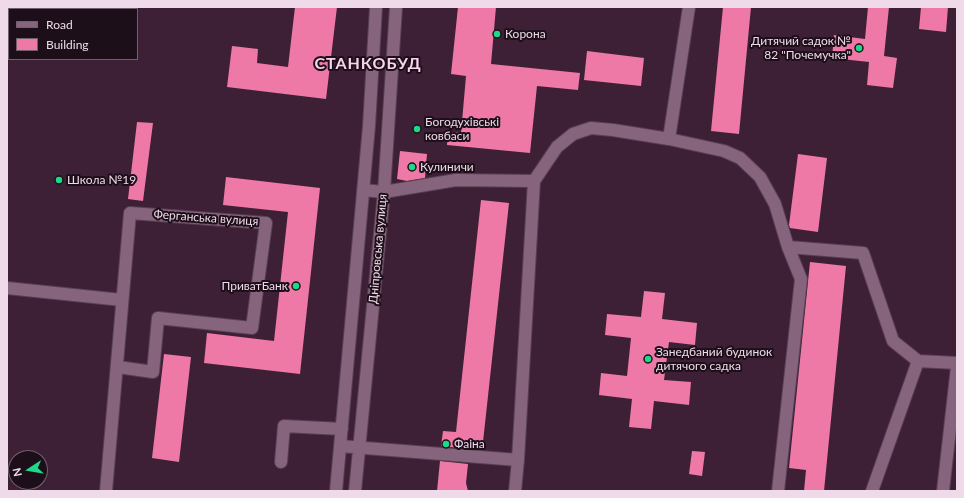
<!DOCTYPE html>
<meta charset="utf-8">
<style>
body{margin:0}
#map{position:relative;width:964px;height:498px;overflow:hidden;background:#3e2036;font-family:Lato,sans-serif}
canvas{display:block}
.frame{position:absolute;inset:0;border:8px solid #eedae8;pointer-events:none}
.legend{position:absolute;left:8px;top:8px;width:130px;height:52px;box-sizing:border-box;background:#1d0f19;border:1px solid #71606c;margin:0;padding:5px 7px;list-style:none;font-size:12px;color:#eedae8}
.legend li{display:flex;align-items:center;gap:8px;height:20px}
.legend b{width:20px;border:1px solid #71606c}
.north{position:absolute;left:8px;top:450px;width:40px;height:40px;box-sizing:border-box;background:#1d0f19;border:1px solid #71606c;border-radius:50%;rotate:258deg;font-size:11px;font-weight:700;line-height:16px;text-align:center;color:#eedae8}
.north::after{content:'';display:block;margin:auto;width:14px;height:18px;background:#1dd988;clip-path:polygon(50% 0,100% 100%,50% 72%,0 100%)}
</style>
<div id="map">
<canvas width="964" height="498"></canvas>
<div class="frame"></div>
<ul class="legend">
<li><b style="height:5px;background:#87647d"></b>Road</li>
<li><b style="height:11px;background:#ee79a6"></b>Building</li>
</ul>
<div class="north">N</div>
</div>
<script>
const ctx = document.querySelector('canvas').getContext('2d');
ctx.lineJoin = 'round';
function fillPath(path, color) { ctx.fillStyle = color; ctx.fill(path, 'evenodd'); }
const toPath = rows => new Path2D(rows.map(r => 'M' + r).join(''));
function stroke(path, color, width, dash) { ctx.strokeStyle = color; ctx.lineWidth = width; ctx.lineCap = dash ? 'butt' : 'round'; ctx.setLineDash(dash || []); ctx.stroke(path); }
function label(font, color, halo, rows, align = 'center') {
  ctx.font = font + ' Lato,sans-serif'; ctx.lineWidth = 4; ctx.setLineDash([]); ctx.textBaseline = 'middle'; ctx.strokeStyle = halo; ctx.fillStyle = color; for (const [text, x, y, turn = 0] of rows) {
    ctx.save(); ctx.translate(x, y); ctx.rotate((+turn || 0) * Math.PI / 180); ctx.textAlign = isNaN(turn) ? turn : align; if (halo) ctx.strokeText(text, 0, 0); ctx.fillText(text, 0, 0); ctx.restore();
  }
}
const building = toPath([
 [295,7,337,7,326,99,227,87,232,46,258,49,257,63,288,67],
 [458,7,496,7,491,64,580,73,578,90,537,86,530,153,447,145,448,132,461,133,466,76,451,74],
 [723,7,751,7,739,134,711,131],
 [868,7,889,7,884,56,897,58,893,88,867,85,869,62,832,58,834,35,865,39],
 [921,7,948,7,946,32,919,29],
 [587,51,644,58,641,86,584,80],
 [137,122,153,123,143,201,128,199],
 [400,151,427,154,425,178,407,181,397,179],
 [798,154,827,158,818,232,790,228,789,225],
 [226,177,320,188,300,374,204,363,207,333,274,341,288,212,223,205],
 [481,200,509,203,483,442,469,440,469,449,441,446,443,431,456,432],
 [810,262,846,266,824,491,804,491,806,470,789,468],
 [644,291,665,293,662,319,697,323,695,345,669,342,664,380,691,382,689,405,654,401,651,429,629,427,632,399,599,395,601,373,627,376,631,338,605,335,607,314,641,317],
 [164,354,191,357,179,462,152,458],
 [692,451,705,452,702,476,689,474],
 [440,461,468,464,466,483,468,491,437,491]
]);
const minor = toPath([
 [669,139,689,7],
 [363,190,384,192,456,180,534,181],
 [788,247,863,253,893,341,918,361,957,363],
 [7,288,122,300],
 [340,446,518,460],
 [281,462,284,426,342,429],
 [106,491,130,213,266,223,252,328,158,318,153,372,118,367],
 [336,491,369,126,376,7],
 [355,491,384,192,396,7],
 [515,491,518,460,534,181,557,147,573,134,591,128,613,130,669,139,724,151,740,158,760,177,775,204,788,247,801,279,778,491],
 [872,491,918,361],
 [943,491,957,367]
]);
const markers = [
 [497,34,4,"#1dd988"],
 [859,48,4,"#1dd988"],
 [417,129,4,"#1dd988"],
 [412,167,4,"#1dd988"],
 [59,180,4,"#1dd988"],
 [296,286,4,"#1dd988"],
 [648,359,4,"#1dd988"],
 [446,444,4,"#1dd988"]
];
const poiNames = [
 ["Корона",505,34],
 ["Дитячий садок №",851,41,"right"],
 ["82 \"Почемучка\"",851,55,"right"],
 ["Богодухівські",425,122],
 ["ковбаси",425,136],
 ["Кулиничи",420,167],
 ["Школа №19",67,180],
 ["ПриватБанк",288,286,"right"],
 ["Занедбаний будинок",656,352],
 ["дитячого садка",656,366],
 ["Фаіна",454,444]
];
const streetNames = [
 ["Ферганська вулиця",206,218,4],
 ["Дніпровська вулиця",378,249,-85]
];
const districtNames = [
 ["СТАНКОБУД",368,64]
];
fillPath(building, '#ee79a6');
stroke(minor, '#593f52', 14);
stroke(minor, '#87647d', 12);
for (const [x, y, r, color] of markers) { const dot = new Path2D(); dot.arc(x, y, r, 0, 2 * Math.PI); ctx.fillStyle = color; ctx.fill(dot); stroke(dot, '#1d0f19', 1.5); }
label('12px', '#eedae8', '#1d0f19', poiNames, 'left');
label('12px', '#eedae8', '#1d0f19', streetNames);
ctx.letterSpacing = '1px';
label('bold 16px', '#fad2ee', '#1d0f19', districtNames);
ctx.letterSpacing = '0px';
</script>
